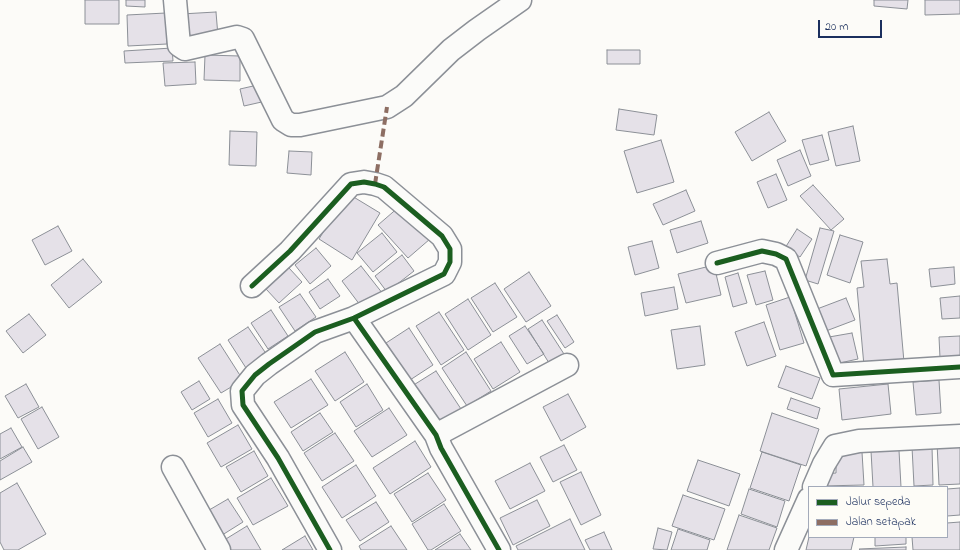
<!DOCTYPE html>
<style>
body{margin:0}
#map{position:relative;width:960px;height:550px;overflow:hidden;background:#fcfbf8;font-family:"Indie Flower",sans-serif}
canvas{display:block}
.legend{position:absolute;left:808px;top:486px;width:140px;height:52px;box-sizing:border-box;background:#fdfcf7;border:1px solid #a3aaba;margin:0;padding:5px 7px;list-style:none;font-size:12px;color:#1b2f5e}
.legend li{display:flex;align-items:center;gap:8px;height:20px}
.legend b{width:20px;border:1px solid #a3aaba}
.scale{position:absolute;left:818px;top:20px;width:64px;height:18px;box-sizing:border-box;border:2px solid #1b2f5e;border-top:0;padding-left:5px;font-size:12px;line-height:14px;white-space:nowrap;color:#1b2f5e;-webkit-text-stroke:3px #fdfcf7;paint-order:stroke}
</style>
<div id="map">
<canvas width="960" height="550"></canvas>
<ul class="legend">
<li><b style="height:5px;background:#1b5e20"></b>Jalur sepeda</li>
<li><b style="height:5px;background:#8d6e63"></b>Jalan setapak</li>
</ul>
<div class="scale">20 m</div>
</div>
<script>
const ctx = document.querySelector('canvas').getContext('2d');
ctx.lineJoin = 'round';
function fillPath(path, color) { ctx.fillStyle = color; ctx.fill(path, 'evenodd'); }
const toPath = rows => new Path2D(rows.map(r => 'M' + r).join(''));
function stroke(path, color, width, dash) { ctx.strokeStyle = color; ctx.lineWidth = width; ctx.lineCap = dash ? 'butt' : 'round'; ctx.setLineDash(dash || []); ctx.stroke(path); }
const building = toPath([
 [85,0,119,0,119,24,85,24,85,0],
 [126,0,145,0,145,7,126,6,126,0],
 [874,0,908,0,907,9,874,6,874,0],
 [925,0,960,0,960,14,925,15,925,0],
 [216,12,218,36,182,38,181,14,216,12],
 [166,13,167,44,128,46,127,15,166,13],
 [172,48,173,61,125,63,124,51,172,48],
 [607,50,640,50,640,64,607,64,607,50],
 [205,55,240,56,240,81,204,80,205,55],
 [195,62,196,84,165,86,163,63,195,62],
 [262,84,266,101,244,106,240,89,262,84],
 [619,109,657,115,654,135,616,130,619,109],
 [769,112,786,141,752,161,735,132,769,112],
 [853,126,860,161,836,166,828,132,853,126],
 [230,131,257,132,256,166,229,165,230,131],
 [822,135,829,160,810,165,802,140,822,135],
 [661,140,674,182,637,193,624,151,661,140],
 [800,150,811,176,788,186,777,160,800,150],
 [289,151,312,152,311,175,287,173,289,151],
 [776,174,787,200,768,208,757,182,776,174],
 [813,185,844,219,831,230,800,196,813,185],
 [686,190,695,211,663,225,653,204,686,190],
 [347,193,380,213,352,260,319,239,347,193],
 [400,206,430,239,408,258,378,225,400,206],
 [701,221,708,243,677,253,670,230,701,221],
 [58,226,72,251,45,265,32,240,58,226],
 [820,228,834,231,818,284,805,280,820,228],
 [797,229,812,239,800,257,785,248,797,229],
 [382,233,397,252,373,272,357,253,382,233],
 [840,235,863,242,850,283,827,275,840,235],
 [652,241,659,268,635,275,628,247,652,241],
 [316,248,331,266,310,284,295,265,316,248],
 [402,255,414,271,387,292,375,276,402,255],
 [83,259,102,282,69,308,51,285,83,259],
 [887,259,890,284,897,283,904,362,864,366,857,288,864,287,861,261,887,259],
 [714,265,721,295,686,303,678,274,714,265],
 [361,266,383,294,363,309,342,281,361,266],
 [954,267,955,284,931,287,929,269,954,267],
 [289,268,302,282,279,303,266,289,289,268],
 [765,271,773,300,756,305,747,275,765,271],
 [529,272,551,306,526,322,504,289,529,272],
 [738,273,747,303,733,307,725,277,738,273],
 [328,279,340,296,320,309,309,292,328,279],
 [495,283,517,317,493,332,471,298,495,283],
 [674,287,678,309,645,316,641,293,674,287],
 [300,294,316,317,295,331,279,307,300,294],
 [960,296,960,318,942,319,940,298,960,296],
 [790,297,804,343,780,350,766,305,790,297],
 [846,298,855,320,826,331,817,309,846,298],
 [468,299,491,335,468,350,445,314,468,299],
 [271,310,288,336,268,349,251,323,271,310],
 [439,312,464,350,441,365,416,326,439,312],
 [29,314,46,335,23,353,6,331,29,314],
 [557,315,574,342,565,348,547,321,557,315],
 [542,320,564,354,549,363,528,329,542,320],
 [764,322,776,356,747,366,735,332,764,322],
 [525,326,544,354,527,364,509,336,525,326],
 [700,326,705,365,677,369,671,330,700,326],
 [248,327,267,355,246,368,228,340,248,327],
 [409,328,433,365,410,380,386,343,409,328],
 [852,333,858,359,835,364,829,337,852,333],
 [960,336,960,357,940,358,939,337,960,336],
 [501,342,520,372,493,389,474,359,501,342],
 [220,344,243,380,221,393,198,358,220,344],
 [345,352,364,382,335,401,315,371,345,352],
 [466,352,491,391,467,406,442,368,466,352],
 [786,366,820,378,812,399,778,387,786,366],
 [436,371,461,409,437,425,412,386,436,371],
 [311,379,328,405,291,428,274,402,311,379],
 [939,380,941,413,916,415,913,382,939,380],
 [199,381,210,399,192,410,181,392,199,381],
 [26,384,39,407,18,418,5,396,26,384],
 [367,384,383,410,356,427,340,402,367,384],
 [888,384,891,414,842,420,839,389,888,384],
 [568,394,586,427,561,441,543,407,568,394],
 [791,398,820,408,817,419,787,409,791,398],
 [218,399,232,423,208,437,194,413,218,399],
 [42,407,59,437,38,449,21,419,42,407],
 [389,408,407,435,372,457,354,431,389,408],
 [320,413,333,432,303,451,291,432,320,413],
 [772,413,819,429,806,466,760,451,772,413],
 [238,425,252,449,221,467,207,443,238,425],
 [11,428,22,447,0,459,0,434,11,428],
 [335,433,354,461,322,481,304,453,335,433],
 [415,441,431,467,390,494,373,468,415,441],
 [960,442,960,484,939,485,937,443,960,442],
 [564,445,577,470,553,482,540,457,564,445],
 [932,446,933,485,914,486,912,447,932,446],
 [23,447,32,462,0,480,0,461,23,447],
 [899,450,901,487,873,487,871,451,899,450],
 [254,451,268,476,241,492,226,467,254,451],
 [762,452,801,465,789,501,750,488,762,452],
 [862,452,864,485,822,486,821,474,836,473,836,453,862,452],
 [698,460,740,474,729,506,687,491,698,460],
 [530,463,545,491,510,509,495,481,530,463],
 [356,465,376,496,342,518,322,487,356,465],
 [581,472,601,515,581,525,560,482,581,472],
 [428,473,446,500,412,522,394,494,428,473],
 [271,478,288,506,253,525,237,498,271,478],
 [17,483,46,534,18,550,4,550,0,542,0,493,17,483],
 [960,488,960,515,947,516,947,489,960,488],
 [749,489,785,501,777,527,741,514,749,489],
 [683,495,725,509,714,540,672,526,683,495],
 [228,499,243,522,219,537,204,513,228,499],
 [537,500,550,526,513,545,500,518,537,500],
 [376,502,389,522,360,541,346,520,376,502],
 [444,504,461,531,431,550,428,550,412,524,444,504],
 [739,515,777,528,769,550,727,550,739,515],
 [570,519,585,550,518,550,516,546,570,519],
 [960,522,960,550,913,550,912,537,947,537,947,523,960,522],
 [247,526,261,550,226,550,221,542,247,526],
 [391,526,407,550,361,550,359,546,391,526],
 [658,528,672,532,667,550,653,549,658,528],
 [678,529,710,540,707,550,671,550,678,529],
 [604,532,612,550,590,550,585,540,604,532],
 [460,534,471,550,435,550,460,534],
 [305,536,313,550,282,550,305,536],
 [809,537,854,537,851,550,806,550,809,537],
 [875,537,906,537,906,544,875,546,875,537],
 [906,547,906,550,860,550,859,549,906,547]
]);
const minor = toPath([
 [175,0,179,45,185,49,237,37,243,39,283,120,291,125,300,125,387,107,404,96,451,50,477,30,520,0],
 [717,263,762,251,776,254,786,259,833,375,960,367],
 [252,286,290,251,351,184,364,182,375,184,384,187,442,236,450,249,450,262,444,274,354,318,315,332,269,364,255,375,242,391,243,405,278,458,330,550],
 [354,318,436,435,441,448,499,550],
 [436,435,567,365],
 [173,467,219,550],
 [814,487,824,464,835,446,859,441,960,436],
 [786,550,809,499]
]);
const quiet = toPath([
 [375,184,387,107]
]);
const cycleway = toPath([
 [717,263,762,251,776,254,786,259,833,375,960,367],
 [252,286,290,251,351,184,364,182,375,184,384,187,442,236,450,249,450,262,444,274,354,318,315,332,269,364,255,375,242,391,243,405,278,458,330,550],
 [354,318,436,435,441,448,499,550]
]);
fillPath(building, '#e5e1e8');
stroke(building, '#8c9097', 1);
stroke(minor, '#8c9097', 25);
stroke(minor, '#fbfbf9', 22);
stroke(quiet, '#8d6e63', 4, [8, 4]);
stroke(cycleway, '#1b5e20', 5);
</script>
